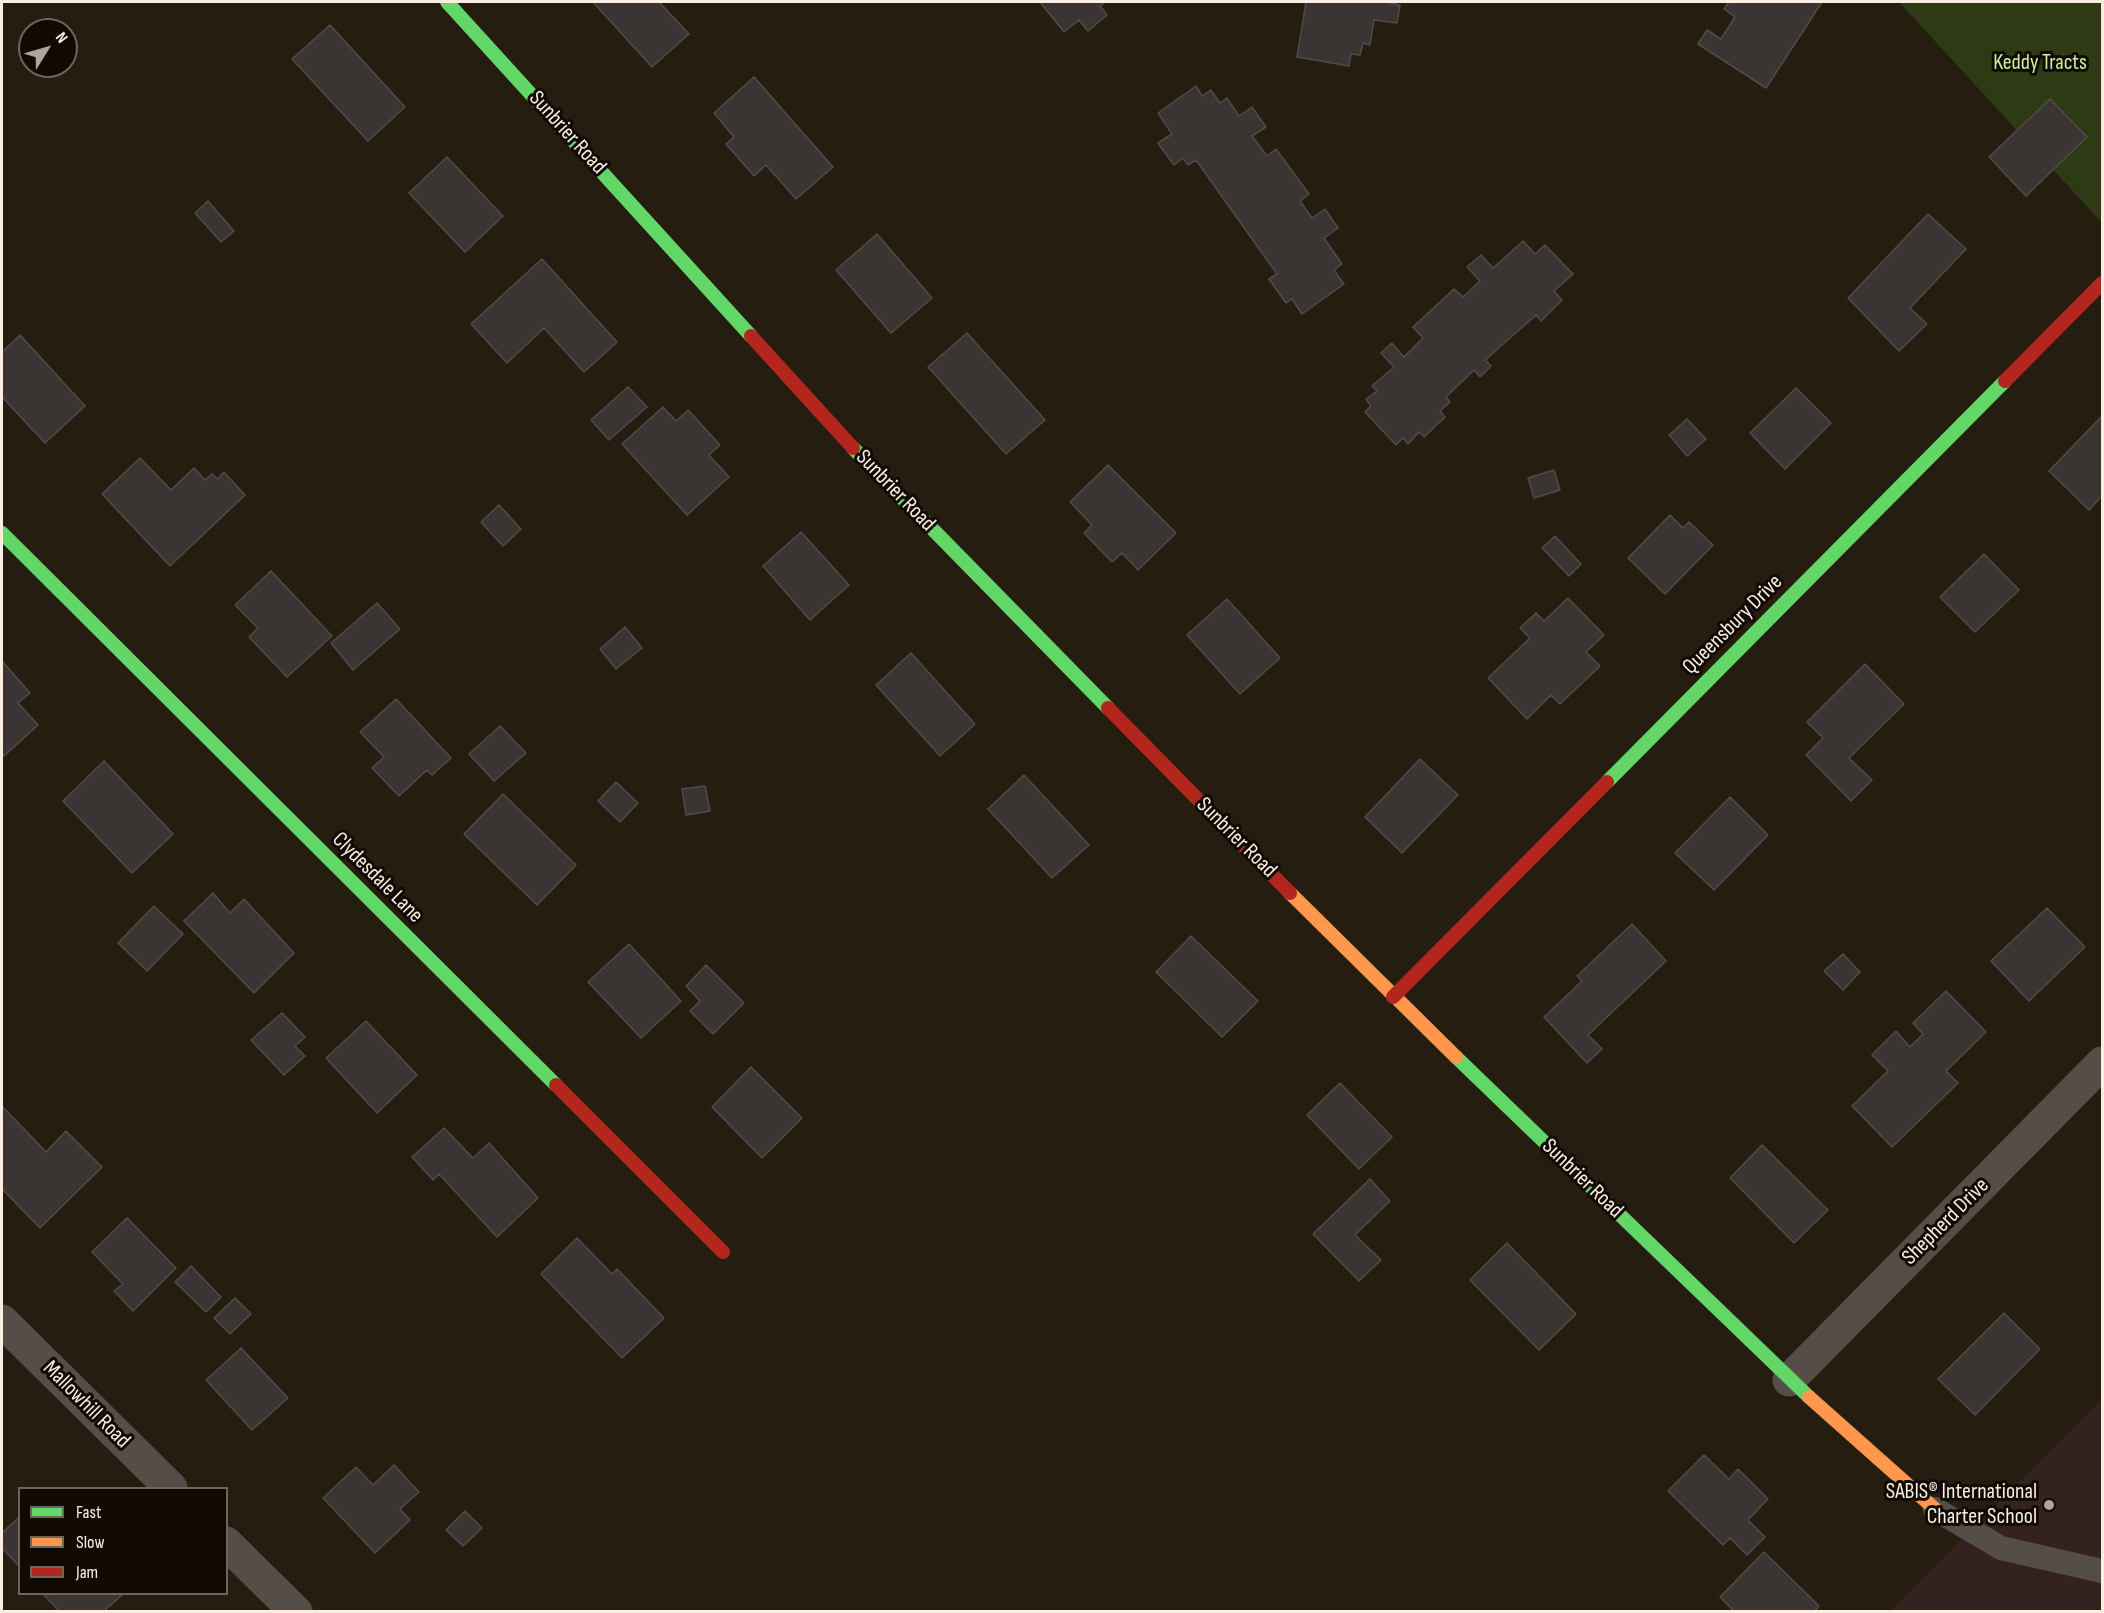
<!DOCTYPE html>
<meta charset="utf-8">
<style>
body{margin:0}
#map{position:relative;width:2104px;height:1613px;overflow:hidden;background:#261d11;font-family:"Sofia Sans Condensed",sans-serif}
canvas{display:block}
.frame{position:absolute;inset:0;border:3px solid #f9eee1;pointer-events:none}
.legend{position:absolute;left:18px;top:1487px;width:210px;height:108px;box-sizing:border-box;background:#110a03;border:2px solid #6e655c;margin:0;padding:8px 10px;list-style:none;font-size:18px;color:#f9eee1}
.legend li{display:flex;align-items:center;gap:12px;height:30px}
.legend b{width:30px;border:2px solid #6e655c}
.north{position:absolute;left:18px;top:18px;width:60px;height:60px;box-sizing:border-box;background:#110a03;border:2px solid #6e655c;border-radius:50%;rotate:53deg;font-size:16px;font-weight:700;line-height:24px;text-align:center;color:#f9eee1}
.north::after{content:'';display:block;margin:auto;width:21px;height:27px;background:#afa598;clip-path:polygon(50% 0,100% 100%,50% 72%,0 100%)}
</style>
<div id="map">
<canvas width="2104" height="1613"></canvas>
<div class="frame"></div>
<ul class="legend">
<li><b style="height:8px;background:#63d668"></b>Fast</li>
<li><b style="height:8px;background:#ff974d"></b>Slow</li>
<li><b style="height:8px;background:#b3261e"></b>Jam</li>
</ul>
<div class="north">N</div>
</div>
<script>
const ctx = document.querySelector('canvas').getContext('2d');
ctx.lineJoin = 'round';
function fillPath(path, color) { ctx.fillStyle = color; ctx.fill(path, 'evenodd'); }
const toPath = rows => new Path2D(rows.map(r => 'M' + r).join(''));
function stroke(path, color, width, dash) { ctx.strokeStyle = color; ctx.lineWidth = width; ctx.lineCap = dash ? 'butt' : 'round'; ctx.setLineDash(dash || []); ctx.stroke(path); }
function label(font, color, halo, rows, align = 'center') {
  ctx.font = font + ' "Sofia Sans Condensed",sans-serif'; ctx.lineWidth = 6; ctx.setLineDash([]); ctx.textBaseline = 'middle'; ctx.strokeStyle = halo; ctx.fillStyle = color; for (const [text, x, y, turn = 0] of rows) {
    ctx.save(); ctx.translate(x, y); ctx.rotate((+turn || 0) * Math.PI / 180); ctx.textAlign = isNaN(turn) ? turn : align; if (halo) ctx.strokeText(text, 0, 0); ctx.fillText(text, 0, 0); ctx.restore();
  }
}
const education = toPath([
 [2102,1399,2102,1611,1890,1611]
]);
const green = toPath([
 [1899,2,2102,2,2102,224,2102,223]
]);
const building = toPath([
 [593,2,659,2,689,34,652,67,593,2],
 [1040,2,1105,2,1100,6,1107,15,1088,31,1079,20,1064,32,1040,2],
 [1306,2,1385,2,1400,5,1397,23,1374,20,1370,45,1363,43,1360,55,1351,54,1349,66,1297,57,1306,2],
 [1729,2,1822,2,1766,88,1698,44,1707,30,1721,39,1735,17,1724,9,1729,2],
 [330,25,405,107,368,141,292,59,330,25],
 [754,77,833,167,796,199,766,165,754,176,726,144,734,137,714,113,754,77],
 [1196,86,1202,96,1211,90,1220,103,1227,98,1239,116,1252,107,1266,127,1252,136,1267,156,1276,149,1309,194,1300,201,1312,218,1325,209,1338,228,1324,238,1342,264,1334,270,1344,284,1302,314,1292,299,1286,303,1269,279,1277,274,1196,160,1188,165,1183,158,1174,165,1158,143,1172,134,1158,113,1196,86],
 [2050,99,2087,137,2026,196,1989,157,2050,99],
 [447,157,503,216,465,252,409,193,447,157],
 [208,201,234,231,221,242,195,213,208,201],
 [1928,214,1966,249,1910,308,1927,324,1899,351,1848,298,1928,214],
 [877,234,932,298,891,333,836,270,877,234],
 [1523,241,1535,254,1545,245,1573,274,1554,291,1562,300,1541,321,1536,315,1485,360,1491,366,1480,377,1474,370,1446,397,1450,402,1440,411,1445,417,1424,437,1419,432,1408,444,1403,438,1396,445,1365,412,1371,406,1366,399,1377,391,1372,386,1394,367,1381,353,1392,343,1404,357,1423,338,1413,327,1454,289,1463,297,1480,281,1467,267,1481,255,1493,268,1523,241],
 [542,259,617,342,584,372,544,328,507,363,471,324,542,259],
 [967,333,1045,420,1006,454,928,367,967,333],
 [20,335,85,406,45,443,2,397,2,352,20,335],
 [628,387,647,407,609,440,591,420,628,387],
 [1796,388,1831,423,1785,469,1750,433,1796,388],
 [663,407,676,421,688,410,720,445,709,455,729,477,687,515,622,444,663,407],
 [2102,416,2102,496,2089,510,2049,471,2102,416],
 [1687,419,1706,439,1687,456,1669,435,1687,419],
 [140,458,171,490,194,468,205,480,212,474,218,479,224,472,245,495,170,566,102,494,140,458],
 [1108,465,1176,533,1138,570,1122,553,1112,562,1084,533,1092,525,1070,502,1108,465],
 [1554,470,1560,490,1534,498,1528,478,1554,470],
 [499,505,521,529,503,546,481,522,499,505],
 [1670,515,1683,528,1689,522,1713,545,1665,594,1628,558,1670,515],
 [801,532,849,585,810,620,763,566,801,532],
 [1555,536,1581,564,1569,576,1542,548,1555,536],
 [1984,554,2019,590,1975,632,1940,597,1984,554],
 [271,571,332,636,287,677,249,637,258,628,235,605,271,571],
 [1568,598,1604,635,1586,652,1600,666,1560,704,1551,695,1527,719,1488,678,1530,638,1520,628,1536,613,1544,621,1568,598],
 [1227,599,1280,658,1240,694,1187,635,1227,599],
 [377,603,400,629,353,670,331,643,377,603],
 [625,627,642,648,616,669,600,649,625,627],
 [911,653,975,724,940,756,876,685,911,653],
 [2,661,30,693,18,703,38,725,4,756,2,753,2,661],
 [1865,664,1904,704,1849,758,1872,780,1851,801,1806,755,1823,738,1807,722,1865,664],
 [396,699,451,758,432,775,427,770,399,796,372,768,384,757,360,732,396,699],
 [500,726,526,753,494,781,469,754,500,726],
 [1420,759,1458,795,1402,853,1365,817,1420,759],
 [104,761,173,834,132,873,63,801,104,761],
 [1024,775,1089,845,1052,878,988,809,1024,775],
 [616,782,638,803,620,822,598,801,616,782],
 [705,786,710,811,686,815,682,789,705,786],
 [503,794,576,865,537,905,464,834,503,794],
 [1730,797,1768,835,1714,890,1675,853,1730,797],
 [213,893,230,913,244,899,294,953,254,993,184,921,213,893],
 [154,906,183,934,147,971,118,943,154,906],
 [2047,908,2085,947,2029,1001,1991,961,2047,908],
 [1632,924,1666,961,1588,1035,1602,1049,1587,1063,1544,1017,1582,981,1577,976,1632,924],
 [1191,936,1258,1001,1222,1037,1156,972,1191,936],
 [629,944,681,1001,641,1038,588,982,629,944],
 [1843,954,1860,972,1843,990,1824,971,1843,954],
 [706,965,744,1003,713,1034,690,1011,700,1001,686,986,706,965],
 [1946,991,1986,1032,1946,1071,1958,1083,1892,1147,1852,1106,1888,1071,1872,1055,1896,1031,1910,1047,1923,1034,1913,1023,1946,991],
 [282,1013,305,1037,295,1046,305,1056,284,1075,251,1040,282,1013],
 [366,1021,417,1075,377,1113,326,1058,366,1021],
 [751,1067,802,1118,762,1158,712,1107,751,1067],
 [1340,1083,1392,1137,1359,1169,1307,1115,1340,1083],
 [2,1106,46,1152,66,1131,102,1167,40,1228,2,1189,2,1106],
 [444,1128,473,1158,489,1143,538,1198,497,1237,439,1174,433,1180,412,1157,444,1128],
 [1762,1145,1828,1210,1794,1243,1730,1178,1762,1145],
 [1370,1179,1390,1201,1355,1235,1381,1260,1359,1281,1313,1234,1370,1179],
 [127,1218,176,1268,133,1311,114,1291,123,1284,92,1252,127,1218],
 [577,1238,612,1274,617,1269,664,1318,622,1358,541,1274,577,1238],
 [1507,1243,1576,1314,1539,1350,1470,1280,1507,1243],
 [191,1266,221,1297,206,1312,175,1282,191,1266],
 [235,1298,251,1314,230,1334,214,1318,235,1298],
 [2004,1313,2040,1349,1975,1415,1938,1379,2004,1313],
 [241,1348,288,1398,252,1430,206,1380,241,1348],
 [1704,1455,1729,1479,1738,1469,1768,1499,1748,1520,1765,1537,1747,1555,1730,1538,1723,1545,1668,1491,1704,1455],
 [394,1465,419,1492,400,1509,410,1520,375,1553,323,1498,356,1467,373,1485,394,1465],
 [465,1511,482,1528,463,1546,446,1530,465,1511],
 [18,1518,20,1520,20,1567,2,1548,2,1533,18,1518],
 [1764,1552,1819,1606,1814,1612,1735,1612,1720,1597,1764,1552],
 [43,1594,123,1594,103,1612,60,1612,43,1594]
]);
const lane = toPath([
 [1935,1509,2001,1548,2102,1571]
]);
const street = toPath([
 [2,1321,171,1488],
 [1789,1380,2102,1063],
 [226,1543,296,1612]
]);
const fast = toPath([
 [447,2,751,336],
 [853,448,1108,708],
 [2,533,556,1085],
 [1607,782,2005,381],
 [1456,1057,1809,1397]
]);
const slow = toPath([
 [1290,893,1456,1057],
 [1809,1397,1935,1509]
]);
const jam = toPath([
 [751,336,853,448],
 [2005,381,2102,283],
 [1108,708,1290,893],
 [1393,997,1607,782],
 [556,1085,723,1252]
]);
const markers = [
 [2049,1505,6,"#afa598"]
];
const parkNames = [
 ["Keddy Tracts",2040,63]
];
const streetNames = [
 ["Sunbrier Road",567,133,48],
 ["Sunbrier Road",895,491,46],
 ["Queensbury Drive",1733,625,-45],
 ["Sunbrier Road",1236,838,45],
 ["Clydesdale Lane",377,878,45],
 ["Sunbrier Road",1582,1179,44],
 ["Shepherd Drive",1946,1222,-45],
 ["Mallowhill Road",86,1405,45]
];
const poiNames = [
 ["SABIS® International",2037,1492],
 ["Charter School",2037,1517]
];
fillPath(education, '#342221');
fillPath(green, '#2d3a14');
fillPath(building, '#3a3433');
stroke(building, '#514b49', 1.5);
stroke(lane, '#554d47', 24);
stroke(street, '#554d47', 33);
stroke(fast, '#63d668', 14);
stroke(slow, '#ff974d', 14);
stroke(jam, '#b3261e', 14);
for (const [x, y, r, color] of markers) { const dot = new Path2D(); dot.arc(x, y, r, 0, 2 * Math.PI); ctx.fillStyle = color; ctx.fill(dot); stroke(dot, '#110a03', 2); }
label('22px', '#cbee9e', '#110a03', parkNames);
label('22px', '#f9eee1', '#110a03', streetNames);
label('22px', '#f9eee1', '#110a03', poiNames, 'right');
</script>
